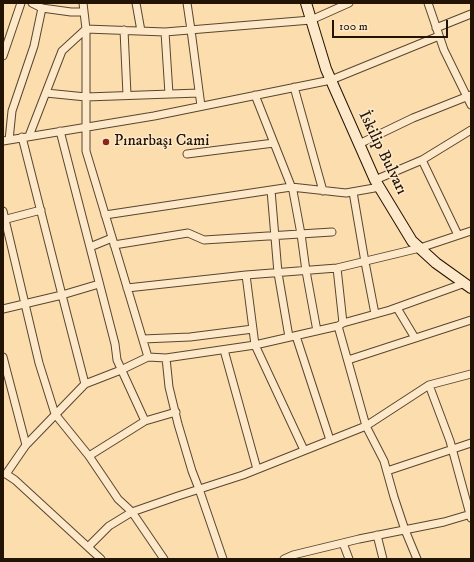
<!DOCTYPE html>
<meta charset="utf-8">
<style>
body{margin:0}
#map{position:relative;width:474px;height:562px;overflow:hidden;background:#fcddae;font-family:"IM FELL DW Pica",serif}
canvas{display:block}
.frame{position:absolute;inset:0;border:4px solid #221303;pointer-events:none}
.scale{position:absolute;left:332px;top:20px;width:116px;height:18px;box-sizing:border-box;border:2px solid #221303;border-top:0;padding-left:5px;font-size:12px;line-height:14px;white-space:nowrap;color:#221303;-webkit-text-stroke:3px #fde9ca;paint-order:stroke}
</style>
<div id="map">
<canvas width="474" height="562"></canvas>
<div class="frame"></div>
<div class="scale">100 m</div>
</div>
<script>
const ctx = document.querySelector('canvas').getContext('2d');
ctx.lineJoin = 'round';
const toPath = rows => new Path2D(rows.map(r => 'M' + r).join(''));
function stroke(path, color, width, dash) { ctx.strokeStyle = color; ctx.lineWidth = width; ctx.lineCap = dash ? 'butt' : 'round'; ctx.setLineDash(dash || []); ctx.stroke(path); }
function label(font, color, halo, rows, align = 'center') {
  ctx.font = font + ' "IM FELL DW Pica",serif'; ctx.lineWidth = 3; ctx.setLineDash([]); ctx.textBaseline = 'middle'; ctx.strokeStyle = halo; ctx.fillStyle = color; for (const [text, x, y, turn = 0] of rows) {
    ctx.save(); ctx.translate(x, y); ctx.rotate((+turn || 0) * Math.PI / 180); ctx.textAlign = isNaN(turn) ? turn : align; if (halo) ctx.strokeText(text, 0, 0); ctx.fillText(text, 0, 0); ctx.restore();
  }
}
const minor = toPath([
 [32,3,42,8,71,12,84,12],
 [83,3,86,29,86,151,148,357,166,358,169,387,178,424,192,471,199,489,223,559],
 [136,3,141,31],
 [187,3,191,30,201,106],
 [428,3,444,50,471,105],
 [436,28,471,14],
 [124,30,127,95],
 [165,32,169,94],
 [3,56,21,3],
 [294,87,323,191],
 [46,93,86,97,199,93],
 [255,95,293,191,301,234,306,271,317,331],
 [60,131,115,344,117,360,145,421],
 [29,136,62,51,86,29,165,32,311,20,349,3],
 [22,137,62,295,85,384],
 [9,140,12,111,34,46,42,8],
 [3,141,154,116,331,80,439,36],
 [359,144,413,118,471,95],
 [187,154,274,143],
 [422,160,458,235],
 [375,180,422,160,471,130],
 [271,190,278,273,289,337],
 [353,192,365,262,375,314],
 [3,211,39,363,55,414,89,456,118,499,132,512,164,559],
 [105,215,291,187,346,193,380,187],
 [3,220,41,210],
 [114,245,188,233,204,240,332,232],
 [90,247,112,238],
 [337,268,343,323],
 [246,275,337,268,420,248,471,231],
 [127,288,246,275,255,345,338,326,366,426,384,461,394,497,405,530,417,559],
 [397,308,415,338],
 [3,309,62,295,99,284],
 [338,326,343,323,390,310,465,283],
 [296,336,330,440],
 [143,339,190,337,253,329],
 [224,350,257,469],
 [3,357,26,445],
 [166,358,255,345,304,450],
 [348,360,471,320],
 [429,385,471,374],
 [89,456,145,421,176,412],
 [387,471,471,443],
 [3,474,6,474,15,480,101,559],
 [6,474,26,445,85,384,121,370,148,357],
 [377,535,383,559],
 [343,543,349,559],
 [88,547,109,526,132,512,178,496,243,475,366,426,429,385,450,441,471,518],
 [284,559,293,555,359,539,444,522,471,514]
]);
const secondary = toPath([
 [306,3,326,69,375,180,412,241,436,263,471,288]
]);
const markers = [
 [106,142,4,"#8f2418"]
];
const poiNames = [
 ["Pınarbaşı Cami",114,142]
];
const streetNames = [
 ["İskilip Bulvarı",382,153,64]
];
stroke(minor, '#58462e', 9);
stroke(secondary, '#221303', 12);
stroke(minor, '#fde9ca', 7);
stroke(secondary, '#fde9ca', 10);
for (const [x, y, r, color] of markers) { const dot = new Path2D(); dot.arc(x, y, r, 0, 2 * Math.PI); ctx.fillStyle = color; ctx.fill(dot); stroke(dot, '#fde9ca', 1.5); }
label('16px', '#221303', '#fde9ca', poiNames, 'left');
label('16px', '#221303', '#fde9ca', streetNames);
</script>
